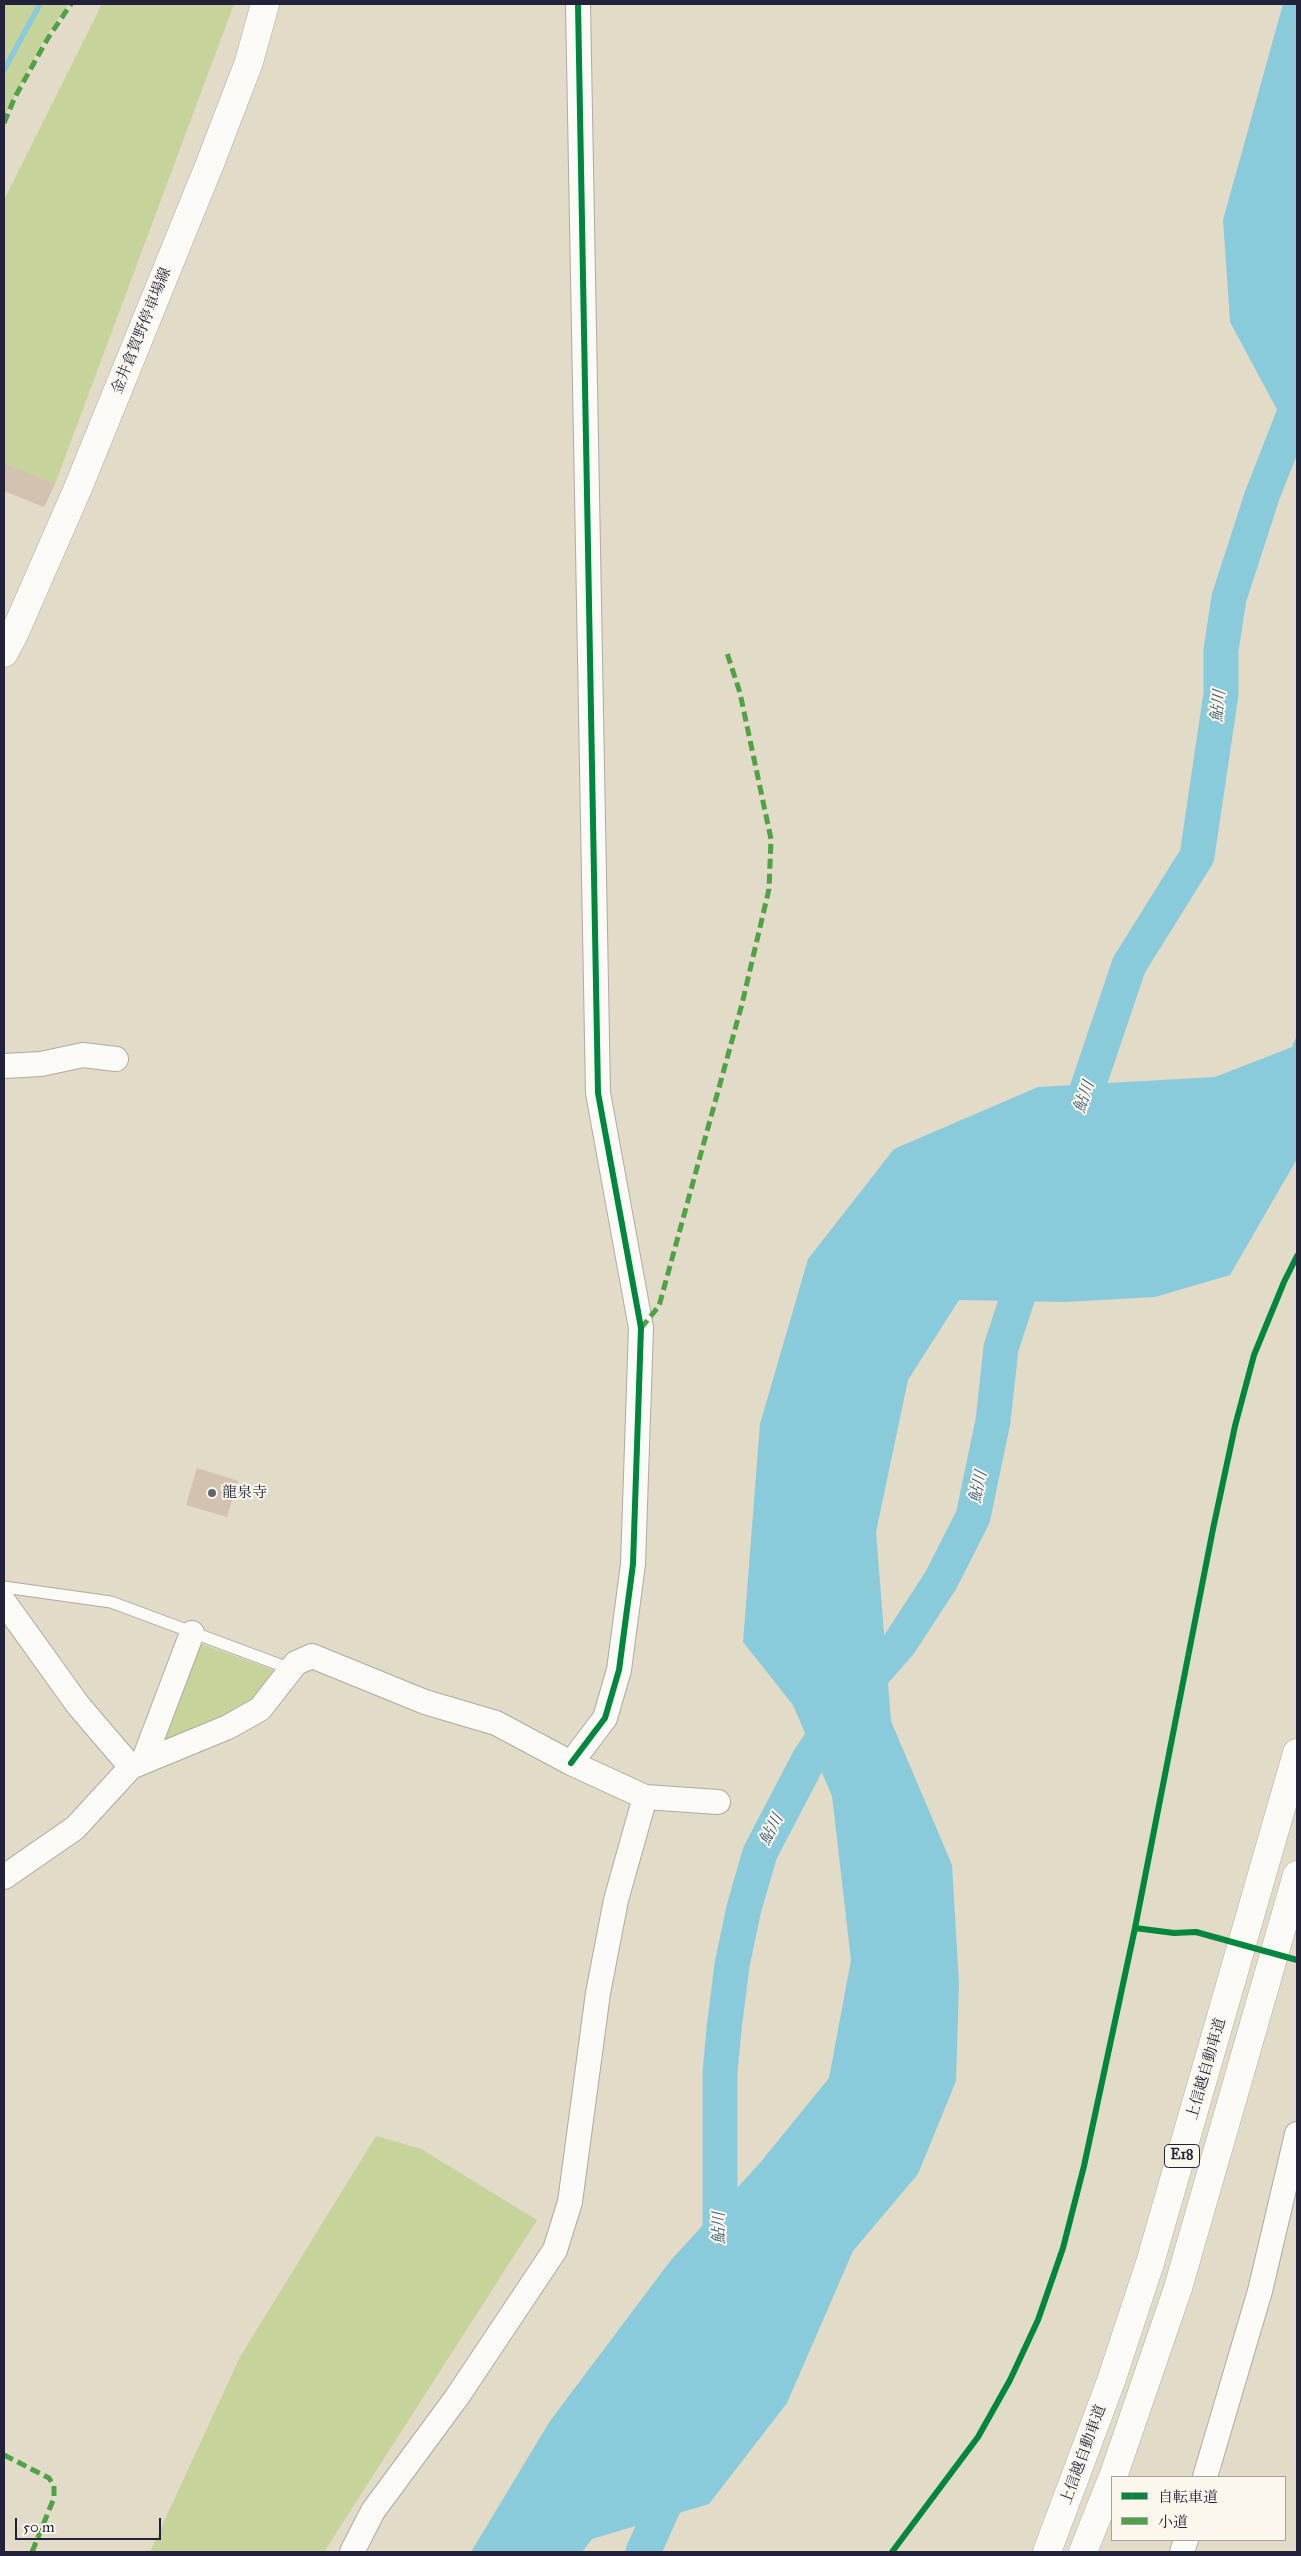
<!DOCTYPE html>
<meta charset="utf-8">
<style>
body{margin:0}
#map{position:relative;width:1301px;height:2556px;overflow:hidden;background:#e2dbc8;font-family:"IM FELL Great Primer","Noto Serif JP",serif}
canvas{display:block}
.frame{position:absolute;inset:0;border:5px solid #22223b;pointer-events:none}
.legend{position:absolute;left:1111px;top:2476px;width:175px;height:65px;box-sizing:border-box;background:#fbf7ec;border:1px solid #a4a2a5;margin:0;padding:6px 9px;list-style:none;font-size:15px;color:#22223b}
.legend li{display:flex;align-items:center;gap:10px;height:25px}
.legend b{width:25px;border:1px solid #a4a2a5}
.scale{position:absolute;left:15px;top:2518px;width:146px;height:22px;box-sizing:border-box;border:2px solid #22223b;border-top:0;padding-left:6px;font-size:15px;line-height:18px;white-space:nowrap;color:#22223b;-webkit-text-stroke:4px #fbf7ec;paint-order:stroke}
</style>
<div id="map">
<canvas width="1301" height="2556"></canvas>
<div class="frame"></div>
<ul class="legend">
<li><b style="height:6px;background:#00873e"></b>自転車道</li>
<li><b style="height:6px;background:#50a245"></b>小道</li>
</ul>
<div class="scale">50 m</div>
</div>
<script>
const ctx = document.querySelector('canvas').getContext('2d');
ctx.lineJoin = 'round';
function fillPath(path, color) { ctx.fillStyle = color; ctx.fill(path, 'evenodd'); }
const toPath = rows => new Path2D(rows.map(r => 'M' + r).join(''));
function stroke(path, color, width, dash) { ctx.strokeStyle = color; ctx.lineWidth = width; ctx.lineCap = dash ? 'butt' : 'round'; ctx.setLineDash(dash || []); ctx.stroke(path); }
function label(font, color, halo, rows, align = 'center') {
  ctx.font = font + ' "IM FELL Great Primer","Noto Serif JP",serif'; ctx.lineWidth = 4; ctx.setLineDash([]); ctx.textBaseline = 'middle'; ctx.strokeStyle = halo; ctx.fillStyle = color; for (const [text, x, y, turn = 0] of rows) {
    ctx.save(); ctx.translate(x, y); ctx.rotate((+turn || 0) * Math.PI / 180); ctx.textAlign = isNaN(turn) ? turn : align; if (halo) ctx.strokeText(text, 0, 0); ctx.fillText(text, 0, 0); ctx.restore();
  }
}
const green = toPath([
 [4,4,68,4,45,37,4,117],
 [102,4,234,4,55,484,4,463,4,200],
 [199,1643,276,1671,251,1706,159,1750],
 [376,2136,421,2149,537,2220,324,2552,150,2552,240,2357]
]);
const water = toPath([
 [1283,4,1297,4,1297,447,1230,322,1223,220],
 [1297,1035,1297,1159,1230,1275,1155,1297,1065,1302,959,1300,908,1380,876,1532,891,1721,952,1865,959,1983,956,2081,918,2174,853,2251,787,2403,709,2504,592,2539,582,2552,471,2552,550,2421,671,2260,759,2164,829,2078,851,1960,832,1796,793,1705,743,1642,760,1424,808,1259,894,1149,1038,1087,1215,1077,1292,1047]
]);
const stream = toPath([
 [4,70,40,4]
]);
const river = toPath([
 [1073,1131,1129,965,1197,856,1221,694,1221,650,1229,598,1262,496,1294,414,1297,396],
 [720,2254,720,2073,724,2029,732,1965,744,1908,760,1853,808,1761,844,1707,900,1643,941,1580,973,1517,993,1421,1001,1348,1031,1256],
 [643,2552,667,2499,675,2475]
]);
const building = toPath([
 [4,463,55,484,44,507,4,491],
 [197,1468,238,1481,227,1517,186,1505]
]);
const service = toPath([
 [4,1587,111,1602,291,1669]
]);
const minor = toPath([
 [4,1066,41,1064,83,1055,116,1059],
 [4,1602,78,1705,131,1767],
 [143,1762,192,1633],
 [571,1763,605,1718,619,1670,633,1564,641,1328,598,1093,578,4],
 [4,1877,75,1828,131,1767,228,1727,260,1709,296,1663,312,1656,425,1702,496,1723,571,1763,645,1797,718,1802],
 [1205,2477,1260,2291,1297,2134],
 [352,2552,373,2511,457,2397,555,2250,570,2202,598,1993,616,1900,645,1797],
 [1182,2552,1186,2540]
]);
const secondary = toPath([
 [4,653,15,632,78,488,211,161,249,62,265,4]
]);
const motorway = toPath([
 [1113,2477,1178,2288,1297,1875],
 [1047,2552,1111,2381,1150,2263,1297,1753],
 [1083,2552,1112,2479]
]);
const quiet = toPath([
 [4,123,15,97,48,38,71,4],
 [641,1328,659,1306,742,1004,769,889,771,839,740,693,727,653],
 [4,2455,49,2478,54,2486,54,2498,32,2552]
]);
const cycleway = toPath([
 [571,1763,605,1718,619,1670,633,1564,641,1328,598,1093,578,4],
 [1135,1928,1174,1933,1196,1932,1297,1960],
 [892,2552,978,2437,1010,2380,1038,2320,1063,2248,1084,2166,1135,1928,1213,1529,1235,1426,1254,1355,1284,1282,1297,1256]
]);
const markers = [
 [212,1493,5,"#65636c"]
];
const shields = [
 [1182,2156,35]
];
const shieldNames = [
 ["E18",1182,2156]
];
const streetNames = [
 ["金井倉賀野停車場線",142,331,-68],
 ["上信越自動車道",1207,2069,-74],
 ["上信越自動車道",1084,2455,-70]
];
const poiNames = [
 ["龍泉寺",222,1493]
];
const waterNames = [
 ["鮎川",1219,706,-84],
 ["鮎川",1085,1097,-71],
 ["鮎川",979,1487,-78],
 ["鮎川",772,1830,-62],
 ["鮎川",720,2228,-90]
];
fillPath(green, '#c6d39a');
fillPath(water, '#89cbda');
stroke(stream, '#89cbda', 5.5);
stroke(river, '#89cbda', 35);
fillPath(building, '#d2c2af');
stroke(service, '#aeaaa0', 13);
stroke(minor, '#aeaaa0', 26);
stroke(secondary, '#aeaaa0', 29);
stroke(motorway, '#aeaaa0', 29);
stroke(service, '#fbfaf7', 11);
stroke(minor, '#fbfaf7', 24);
stroke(secondary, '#fbfaf7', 28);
stroke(motorway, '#fbfaf7', 28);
stroke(quiet, '#50a245', 5, [10, 5]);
stroke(cycleway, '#00873e', 6);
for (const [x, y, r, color] of markers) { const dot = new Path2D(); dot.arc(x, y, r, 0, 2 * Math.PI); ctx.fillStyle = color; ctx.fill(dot); stroke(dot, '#fbf7ec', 2); }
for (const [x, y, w] of shields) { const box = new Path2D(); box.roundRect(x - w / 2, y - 11.5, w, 23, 4); ctx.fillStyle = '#fbf7ec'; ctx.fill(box); stroke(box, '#22223b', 1); }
label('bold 14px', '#22223b', null, shieldNames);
label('15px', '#22223b', '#fbf7ec', streetNames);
label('15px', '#22223b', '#fbf7ec', poiNames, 'left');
label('italic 16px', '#395b75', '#fbf7ec', waterNames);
</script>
